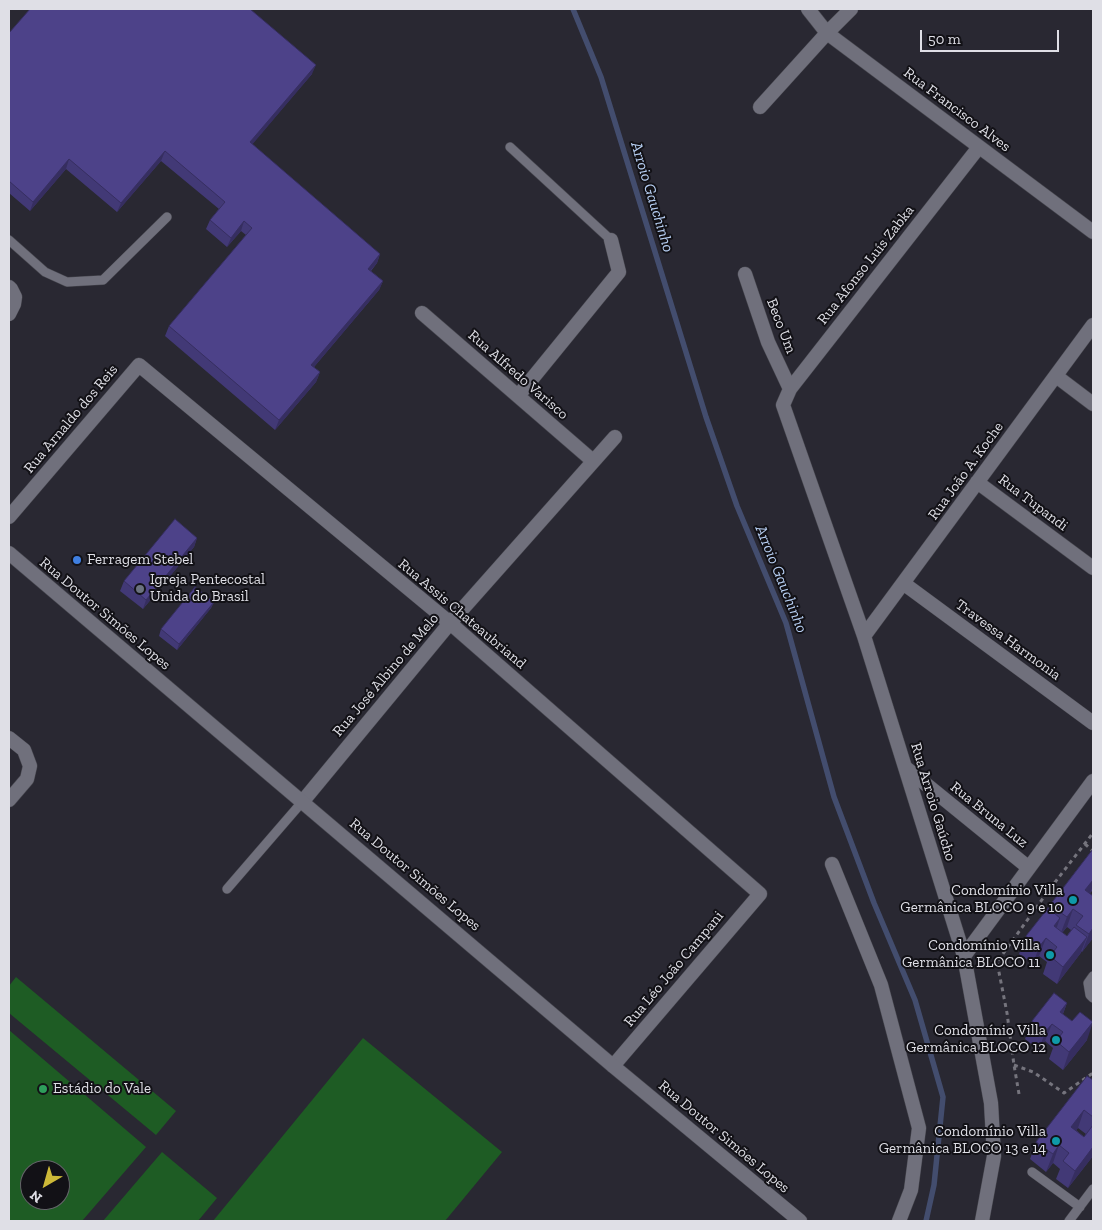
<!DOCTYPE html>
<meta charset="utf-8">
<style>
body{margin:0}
#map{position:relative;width:1102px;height:1230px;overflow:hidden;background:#292832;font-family:"Zilla Slab",serif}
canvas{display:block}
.frame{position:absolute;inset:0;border:10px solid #dfdfe6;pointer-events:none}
.north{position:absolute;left:20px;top:1160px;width:50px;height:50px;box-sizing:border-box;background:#121116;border:1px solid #646369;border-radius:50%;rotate:218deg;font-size:14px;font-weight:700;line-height:20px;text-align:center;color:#dfdfe6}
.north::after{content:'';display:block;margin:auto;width:18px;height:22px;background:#cdb938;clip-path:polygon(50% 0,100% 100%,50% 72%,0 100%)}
.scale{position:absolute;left:920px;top:30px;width:139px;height:22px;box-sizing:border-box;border:2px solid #dfdfe6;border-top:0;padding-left:6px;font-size:15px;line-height:18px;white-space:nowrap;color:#dfdfe6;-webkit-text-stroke:4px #121116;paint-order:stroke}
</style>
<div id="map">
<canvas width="1102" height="1230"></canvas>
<div class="frame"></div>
<div class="north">N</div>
<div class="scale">50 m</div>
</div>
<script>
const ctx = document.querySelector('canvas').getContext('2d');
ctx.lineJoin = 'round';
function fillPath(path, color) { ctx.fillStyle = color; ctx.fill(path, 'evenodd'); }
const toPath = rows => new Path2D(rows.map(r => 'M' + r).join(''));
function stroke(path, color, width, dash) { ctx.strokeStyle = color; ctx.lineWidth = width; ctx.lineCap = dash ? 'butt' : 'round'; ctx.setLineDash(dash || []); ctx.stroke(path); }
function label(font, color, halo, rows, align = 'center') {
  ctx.font = font + ' "Zilla Slab",serif'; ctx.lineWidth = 4; ctx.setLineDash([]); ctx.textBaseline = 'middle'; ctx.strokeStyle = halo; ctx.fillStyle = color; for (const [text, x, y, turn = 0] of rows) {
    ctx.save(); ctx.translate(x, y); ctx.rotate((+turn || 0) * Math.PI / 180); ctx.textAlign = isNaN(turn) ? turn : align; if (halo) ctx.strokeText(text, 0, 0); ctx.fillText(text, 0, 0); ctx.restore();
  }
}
const green = toPath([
 [16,977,176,1111,156,1135,9,1013,9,986],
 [9,1030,146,1147,82,1221,9,1221],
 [30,1170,60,1170,60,1200,30,1200],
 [363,1038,502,1152,445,1221,213,1221],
 [162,1152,217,1198,198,1221,103,1221]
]);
const stream = toPath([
 [573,9,601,77,706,417,737,506,786,623,834,797,874,903,915,1000,943,1097,934,1185,926,1221]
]);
const path = toPath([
 [1085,844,1093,851],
 [1014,1065,1033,1072,1064,1093,1093,1073],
 [1019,1094,1014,1065,1007,1013,997,962,1049,890,1093,833]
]);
const service = toPath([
 [510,147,611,240],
 [9,240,45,272,67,282,103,280,167,217],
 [227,889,303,801],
 [1093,976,1088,983,1090,995,1093,998],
 [1032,1172,1080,1207],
 [1069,1221,1093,1189]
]);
const minor = toPath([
 [808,9,827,33,1093,232],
 [760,107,827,33,851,9],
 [979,147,790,389,783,405,864,636,964,956,991,1103,994,1156,982,1221],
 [745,274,768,342,790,389],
 [9,287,11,289,15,297,14,304,9,314],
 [422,313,593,461],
 [1056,376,1093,404],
 [518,396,619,272,611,240],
 [977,482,1093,568],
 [9,517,139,365,450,623,760,894,613,1066],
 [903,583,1093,723],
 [864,636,1093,325],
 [9,738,24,750,30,766,27,779,9,800],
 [906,768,1029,868],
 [303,801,450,623,615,437],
 [832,864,881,985,919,1128,911,1190,899,1221],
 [964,956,1093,781]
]);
const secondary = toPath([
 [9,553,613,1066,800,1221]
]);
const wall = toPath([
 [9,33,312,74,252,144,380,254,377,263,371,271,383,281,379,290,314,367,320,372,316,382,275,430,165,336,169,326,246,235,241,231,227,247,206,229,210,220,219,209,161,161,117,212,66,169,30,211,9,193],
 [197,538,194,547,143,609,120,591,124,581],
 [214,602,211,608,177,650,159,636,161,629],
 [1093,849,1093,893,1091,891,1090,894,1093,896,1093,938,1082,952,1082,951,1080,954,1057,984,1043,974,1047,962,1039,956,1033,964,1019,954,1026,936,1049,909,1050,905],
 [1067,927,1071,930,1067,936,1062,933],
 [1067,1003,1063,1014,1087,1040,1063,1070,1049,1059,1053,1048,1045,1041,1039,1050,1025,1039,1032,1021],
 [1093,1080,1093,1156,1068,1188,1056,1179,1060,1169,1053,1163,1046,1172,1030,1159,1036,1142],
 [1078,1128,1086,1134,1084,1137,1076,1130]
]);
const shadedWall = toPath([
 [316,65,312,74,246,152,250,142],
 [165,151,161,161,117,212,121,203],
 [69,159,66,169,30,211,33,202],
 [244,221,241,231,227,247,231,238],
 [380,254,377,263,364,278,368,269],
 [383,281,379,290,308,374,311,365],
 [320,372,316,382,275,430,279,420],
 [197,538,194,547,143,609,146,600],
 [214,602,211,608,177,650,179,644],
 [1093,880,1093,886,1091,891,1079,908,1085,890],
 [1073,909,1067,927,1060,935,1067,917],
 [1060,918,1054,936,1054,926],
 [1093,928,1093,938,1082,952,1089,934],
 [1087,937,1080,954,1057,984,1063,967],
 [1046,938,1039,956,1033,964,1039,947],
 [1067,1003,1060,1021,1060,1012],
 [1093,1022,1087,1040,1063,1070,1069,1052],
 [1052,1024,1045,1041,1039,1050,1045,1032],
 [1084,1110,1078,1128,1065,1145,1071,1127],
 [1059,1145,1053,1163,1046,1172,1053,1154],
 [1093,1147,1093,1156,1068,1188,1075,1171]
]);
const building = toPath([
 [30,9,250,9,316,65,250,142,380,254,368,269,383,281,311,365,320,372,279,420,169,326,252,228,244,221,231,238,210,220,225,202,165,151,121,203,69,159,33,202,9,181,9,33,30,9],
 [175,519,197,538,146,600,124,581,175,519],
 [195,587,214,602,179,644,161,629,195,587],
 [1093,849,1093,880,1085,890,1093,896,1093,928,1089,934,1076,925,1083,916,1073,909,1067,917,1050,905,1093,849],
 [1048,908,1060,918,1054,926,1067,936,1074,927,1087,937,1063,967,1050,956,1057,947,1046,938,1039,947,1026,936,1048,908],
 [1054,993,1067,1003,1060,1012,1072,1021,1080,1012,1093,1022,1069,1052,1056,1041,1063,1032,1052,1024,1045,1032,1032,1021,1054,993],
 [1087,1076,1093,1080,1093,1117,1084,1110,1071,1127,1084,1137,1093,1125,1093,1147,1075,1171,1063,1161,1069,1153,1059,1145,1053,1154,1036,1142,1087,1076]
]);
const markers = [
 [77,560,5,"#3f7fe0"],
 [140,589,5,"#6b7280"],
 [1073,900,5,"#0f9aa8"],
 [1050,955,5,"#0f9aa8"],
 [1056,1040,5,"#0f9aa8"],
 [43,1089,5,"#2e9e5b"],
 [1056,1141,5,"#0f9aa8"]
];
const streetNames = [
 ["Rua Francisco Alves",957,110,37],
 ["Rua Afonso Luís Zabka",866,265,-52],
 ["Beco Um",781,326,69],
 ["Rua Alfredo Varisco",518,375,41],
 ["Rua Arnaldo dos Reis",71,419,-50],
 ["Rua João A. Koche",966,471,-54],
 ["Rua Tupandi",1033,503,37],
 ["Rua Doutor Simões Lopes",105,614,40],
 ["Rua Assis Chateaubriand",462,614,40],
 ["Travessa Harmonia",1008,640,36],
 ["Rua José Albino de Melo",386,675,-50],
 ["Rua Arroio Gaúcho",933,802,73],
 ["Rua Bruna Luz",989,815,39],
 ["Rua Doutor Simões Lopes",415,875,40],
 ["Rua Léo João Campani",674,969,-50],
 ["Rua Doutor Simões Lopes",724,1137,40]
];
const poiNames = [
 ["Ferragem Stebel",87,560,"left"],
 ["Igreja Pentecostal",150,580,"left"],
 ["Unida do Brasil",150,597,"left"],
 ["Condomínio Villa",1063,891],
 ["Germânica BLOCO 9 e 10",1063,908],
 ["Condomínio Villa",1040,946],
 ["Germânica BLOCO 11",1040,963],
 ["Condomínio Villa",1046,1031],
 ["Germânica BLOCO 12",1046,1048],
 ["Estádio do Vale",53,1089,"left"],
 ["Condomínio Villa",1046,1132],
 ["Germânica BLOCO 13 e 14",1046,1149]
];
const waterNames = [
 ["Arroio Gauchinho",652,197,73],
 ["Arroio Gauchinho",781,579,68]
];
fillPath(green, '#1e5c24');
stroke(stream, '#434d6e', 5.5);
stroke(service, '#47474f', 10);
stroke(minor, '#47474f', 15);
stroke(secondary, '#47474f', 15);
stroke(path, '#75747d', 3, [4, 4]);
stroke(service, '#70707c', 9);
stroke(minor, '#70707c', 14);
stroke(secondary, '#70707c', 14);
fillPath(wall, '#423976');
fillPath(shadedWall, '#362e60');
fillPath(building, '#4d4289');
stroke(building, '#362e60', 1);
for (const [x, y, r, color] of markers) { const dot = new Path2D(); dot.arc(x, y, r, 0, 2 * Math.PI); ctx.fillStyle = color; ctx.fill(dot); stroke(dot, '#121116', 2); }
label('15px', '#dfdfe6', '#121116', streetNames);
label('15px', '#dfdfe6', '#121116', poiNames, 'right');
label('italic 16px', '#b7cff3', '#121116', waterNames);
</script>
